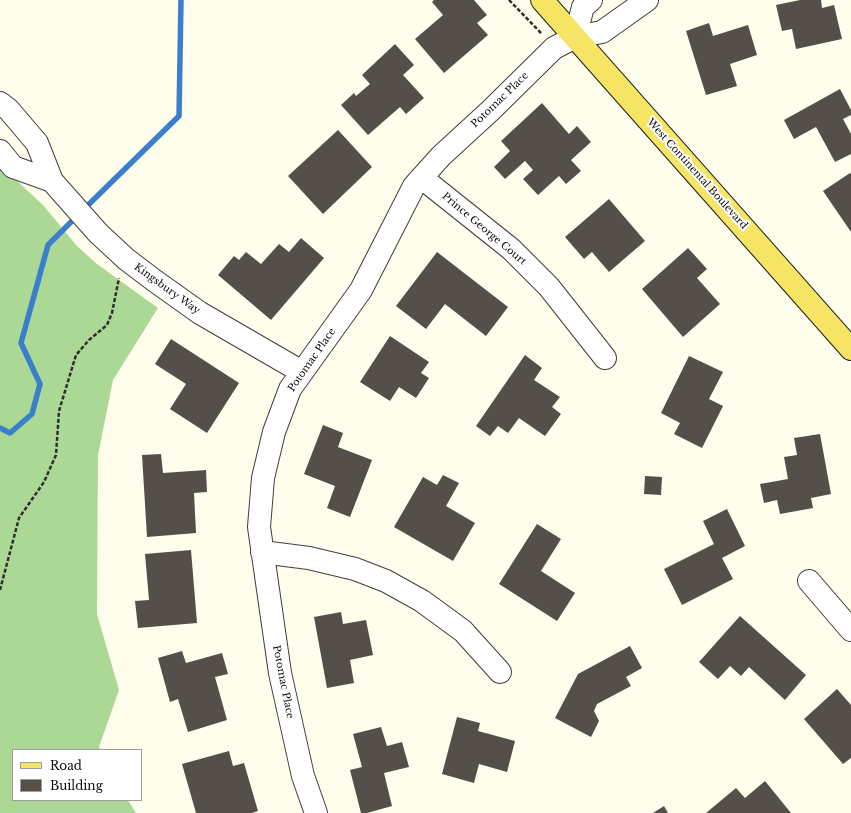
<!DOCTYPE html>
<style>
body{margin:0}
#map{position:relative;width:851px;height:813px;overflow:hidden;background:#fffdec;font-family:"Libre Baskerville",serif}
canvas{display:block}
.legend{position:absolute;left:12px;top:749px;width:130px;height:52px;box-sizing:border-box;background:#fff;border:1px solid #9e9e9e;margin:0;padding:5px 7px;list-style:none;font-size:12px;color:#0c0c0c}
.legend li{display:flex;align-items:center;gap:8px;height:20px}
.legend b{width:20px;border:1px solid #9e9e9e}
</style>
<div id="map">
<canvas width="851" height="813"></canvas>
<ul class="legend">
<li><b style="height:5px;background:#f6e564"></b>Road</li>
<li><b style="height:11px;background:#554f49"></b>Building</li>
</ul>
</div>
<script>
const ctx = document.querySelector('canvas').getContext('2d');
ctx.lineJoin = 'round';
function fillPath(path, color) { ctx.fillStyle = color; ctx.fill(path, 'evenodd'); }
const toPath = rows => new Path2D(rows.map(r => 'M' + r).join(''));
function stroke(path, color, width, dash) { ctx.strokeStyle = color; ctx.lineWidth = width; ctx.lineCap = dash ? 'butt' : 'round'; ctx.setLineDash(dash || []); ctx.stroke(path); }
function label(font, color, halo, rows, align = 'center') {
  ctx.font = font + ' "Libre Baskerville",serif'; ctx.lineWidth = 4; ctx.setLineDash([]); ctx.textBaseline = 'middle'; ctx.strokeStyle = halo; ctx.fillStyle = color; for (const [text, x, y, turn = 0] of rows) {
    ctx.save(); ctx.translate(x, y); ctx.rotate((+turn || 0) * Math.PI / 180); ctx.textAlign = isNaN(turn) ? turn : align; if (halo) ctx.strokeText(text, 0, 0); ctx.fillText(text, 0, 0); ctx.restore();
  }
}
const forest = toPath([
 [0,165,43,205,77,246,97,264,158,308,113,380,98,455,97,614,119,690,99,747,101,750,13,750,13,800,128,800,136,813,0,813]
]);
const stream = toPath([
 [83,210,179,116,181,0],
 [0,428,10,433,32,414,40,384,21,343,48,245,77,216]
]);
const building = toPath([
 [434,0,474,0,487,15,477,23,488,35,444,73,415,39,443,15,432,2],
 [800,0,821,0,822,8,834,5,842,39,796,49,792,29,782,31,776,5],
 [709,23,713,36,748,25,757,55,730,64,737,86,706,95,686,31],
 [395,44,414,65,403,75,424,98,406,114,400,107,368,135,341,105,354,93,356,96,370,84,362,75],
 [840,89,851,110,851,115,843,119,851,134,851,154,835,162,816,127,794,139,784,120],
 [542,103,569,134,577,126,591,142,571,160,581,171,566,184,559,176,538,195,523,179,533,170,525,161,505,179,494,167,510,151,501,141],
 [338,130,372,167,323,214,288,176],
 [850,173,851,174,851,232,823,191],
 [609,199,645,241,609,272,592,252,584,259,565,237],
 [301,238,324,258,271,320,218,275,234,256,239,260,246,252,261,264,279,244,289,252],
 [688,248,707,269,697,278,720,304,683,337,642,289],
 [437,252,508,307,486,336,445,304,426,329,396,306],
 [390,336,429,362,421,373,429,378,416,398,399,387,390,401,360,382],
 [171,339,239,383,207,433,170,409,186,384,155,364],
 [525,355,542,368,534,380,560,397,552,407,561,414,545,436,519,418,508,433,498,426,490,436,476,426],
 [689,356,723,372,709,399,723,406,702,448,674,434,680,423,661,413],
 [323,425,343,433,338,447,372,460,350,517,327,508,335,486,304,474],
 [820,434,831,494,811,498,813,508,780,514,777,500,764,503,760,484,788,479,784,457,797,455,794,438],
 [161,454,163,473,206,470,207,492,194,493,196,533,147,537,142,455],
 [443,475,459,483,446,506,475,523,453,561,394,527,423,477,437,485],
 [645,476,662,477,661,495,644,494],
 [727,509,745,546,722,558,733,579,682,605,664,569,714,544,703,521],
 [537,524,561,539,541,571,575,593,557,621,499,584],
 [191,550,197,623,138,628,135,601,149,600,145,554],
 [341,612,343,624,366,620,373,655,350,660,354,683,327,688,314,617],
 [740,616,806,675,785,700,749,667,741,676,730,666,718,679,699,662],
 [630,646,642,668,626,677,631,686,597,704,594,711,599,721,591,737,555,718,578,674],
 [182,651,186,663,222,653,228,674,215,677,227,720,188,732,178,699,170,702,158,658],
 [837,689,851,705,851,758,843,764,804,719],
 [457,717,480,723,478,731,515,741,507,772,479,764,474,783,442,774],
 [381,727,387,746,402,742,409,767,384,773,392,806,367,813,361,813,350,770,362,767,353,734],
 [229,751,233,766,244,763,258,811,252,813,196,813,182,764],
 [765,781,791,813,706,813,736,788,745,798],
 [664,806,668,813,653,813]
]);
const path = toPath([
 [509,0,542,34],
 [0,590,19,518,44,482,56,455,59,411,76,355,89,340,107,325,112,313,119,278]
]);
const minor = toPath([
 [575,37,583,7,591,0],
 [0,103,8,109,37,143,52,181,98,233,126,259,155,281,200,313,302,372],
 [0,151,13,167,52,181],
 [422,178,511,249,549,287,605,358],
 [262,552,309,558,355,569,386,581,422,601,463,631,500,672],
 [809,581,851,630],
 [316,813,303,776,280,673,259,527,263,478,274,432,290,389,361,290,414,186,441,156,490,111,554,48,575,37,602,32,647,0]
]);
const major = toPath([
 [542,0,851,349]
]);
const streetNames = [
 ["Potomac Place",500,100,-44],
 ["West Continental Boulevard",697,174,48],
 ["Prince George Court",484,229,40],
 ["Kingsbury Way",167,289,36],
 ["Potomac Place",312,360,-55],
 ["Potomac Place",283,682,79]
];
fillPath(forest, '#acd896');
stroke(stream, '#3a7fcb', 5.5);
fillPath(building, '#554f49');
stroke(minor, '#3f3f3f', 24);
stroke(major, '#1d1d1d', 24);
stroke(path, '#2e2e2e', 2.5, [4, 2]);
stroke(minor, '#fff', 22);
stroke(major, '#f6e564', 22);
label('10px', '#0c0c0c', '#fff', streetNames);
</script>
